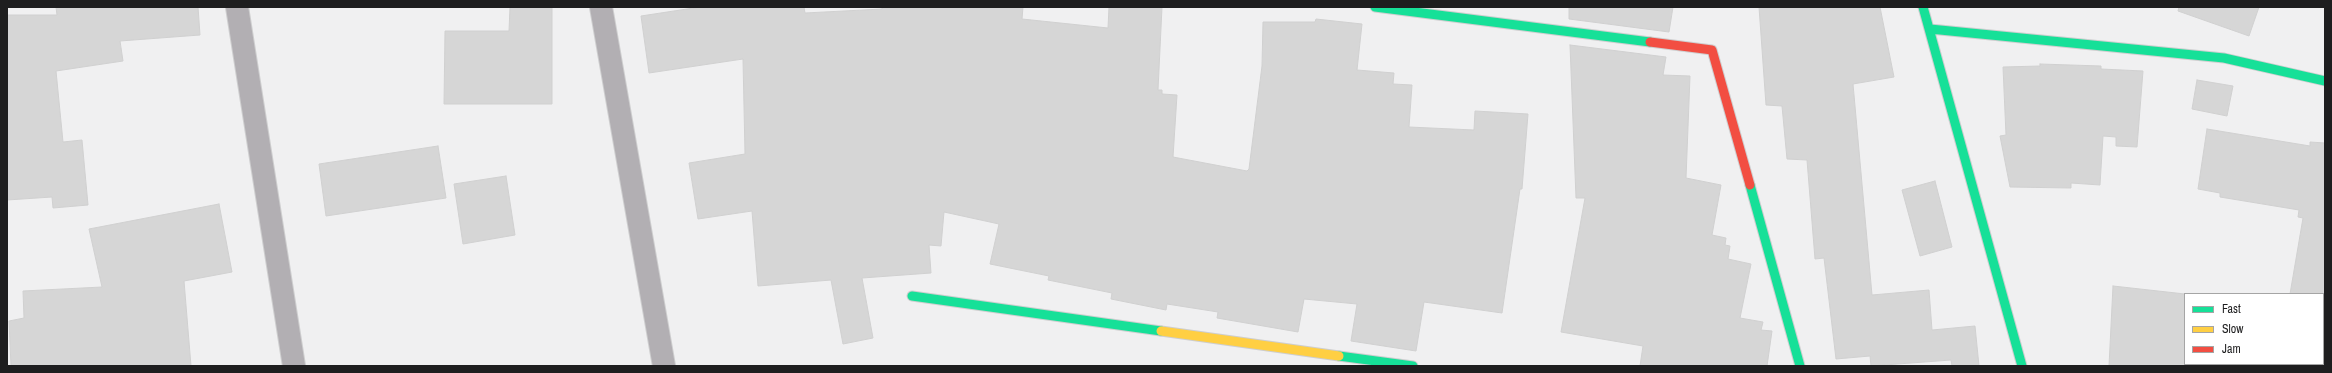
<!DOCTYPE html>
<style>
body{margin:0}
#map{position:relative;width:2332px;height:373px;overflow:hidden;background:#f0f0f1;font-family:"Archivo Narrow",sans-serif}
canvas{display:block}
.frame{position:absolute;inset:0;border:8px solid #1e1e1f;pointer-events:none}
.legend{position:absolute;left:2184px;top:293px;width:140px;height:72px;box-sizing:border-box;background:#fff;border:1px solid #a5a5a5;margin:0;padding:5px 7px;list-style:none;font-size:12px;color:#1e1e1f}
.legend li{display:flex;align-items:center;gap:8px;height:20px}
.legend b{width:20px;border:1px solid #a5a5a5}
</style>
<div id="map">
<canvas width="2332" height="373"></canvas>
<div class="frame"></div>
<ul class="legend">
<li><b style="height:5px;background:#16e098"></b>Fast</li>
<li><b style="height:5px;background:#ffcf43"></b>Slow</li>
<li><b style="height:5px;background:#f24e42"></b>Jam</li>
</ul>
</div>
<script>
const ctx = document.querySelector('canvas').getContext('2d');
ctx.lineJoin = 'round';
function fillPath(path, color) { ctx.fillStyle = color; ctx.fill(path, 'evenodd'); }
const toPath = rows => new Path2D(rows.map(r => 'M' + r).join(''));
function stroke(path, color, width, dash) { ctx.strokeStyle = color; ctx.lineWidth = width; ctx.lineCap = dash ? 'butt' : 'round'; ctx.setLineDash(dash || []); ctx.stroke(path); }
const building = toPath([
 [56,7,198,7,200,35,120,41,123,61,56,71,63,142,82,140,88,205,53,208,52,197,7,200,7,15,57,15,56,7],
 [510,7,552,7,552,104,444,104,445,31,509,31,510,7],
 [700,7,804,7,805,13,882,9,882,7,1023,7,1022,19,1108,28,1109,7,1162,7,1158,90,1162,90,1162,94,1177,95,1173,157,1247,171,1249,169,1262,66,1263,22,1315,22,1316,19,1362,24,1357,70,1394,73,1393,84,1412,85,1409,127,1474,130,1475,111,1528,114,1522,189,1520,189,1502,313,1424,302,1416,351,1351,341,1357,304,1304,299,1298,332,1217,318,1218,312,1167,304,1166,310,1111,299,1112,293,1048,280,1049,276,990,264,999,224,944,212,941,246,929,245,931,273,862,278,873,338,843,344,831,280,758,286,752,211,698,219,689,163,745,154,743,59,649,73,641,16,700,7],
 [1569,7,1673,7,1669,32,1569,19,1569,7],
 [1759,7,1880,7,1894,77,1853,84,1872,295,1929,290,1932,330,1975,326,1979,366,1952,366,1951,360,1871,366,1870,356,1836,359,1824,258,1815,259,1807,160,1787,159,1782,106,1766,105,1759,7],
 [2179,7,2259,7,2249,36,2178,11,2179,7],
 [1570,45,1666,57,1663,75,1690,76,1686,178,1721,185,1712,235,1726,238,1725,245,1730,246,1728,259,1751,264,1740,318,1763,322,1761,330,1772,331,1767,366,1640,366,1643,346,1561,332,1585,198,1576,198,1570,45],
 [2040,64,2101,66,2101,69,2143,71,2137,147,2116,146,2116,137,2103,136,2100,185,2071,183,2071,188,2010,187,2000,136,2006,135,2003,67,2040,66,2040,64],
 [2197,80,2233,86,2227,116,2192,109,2197,80],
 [2207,129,2310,146,2310,142,2325,143,2325,294,2290,294,2303,218,2298,217,2299,210,2220,197,2220,193,2198,189,2207,129],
 [438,146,446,198,326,216,319,164,438,146],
 [506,176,515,235,463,244,454,184,506,176],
 [1935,181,1952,247,1920,256,1902,190,1935,181],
 [219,204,232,272,184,281,191,366,11,366,9,321,24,318,23,291,102,287,89,229,219,204],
 [2113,286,2185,294,2185,366,2109,366,2113,286]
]);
const street = toPath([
 [237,7,294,366],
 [601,7,664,366]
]);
const fast = toPath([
 [1375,7,1650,42],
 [1923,7,2022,366],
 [1930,29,2224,58,2325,81],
 [1750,185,1800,366],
 [912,296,1161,331],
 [1339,356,1413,366]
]);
const slow = toPath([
 [1161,331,1339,356]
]);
const jam = toPath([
 [1650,42,1712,50,1750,185]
]);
fillPath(building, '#d6d6d6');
stroke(building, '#d0d0d0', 1);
stroke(street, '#cececf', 24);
stroke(fast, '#cececf', 11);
stroke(slow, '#cececf', 11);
stroke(jam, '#cececf', 11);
stroke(street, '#b2afb3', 22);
stroke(fast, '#16e098', 9);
stroke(slow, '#ffcf43', 9);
stroke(jam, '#f24e42', 9);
</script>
